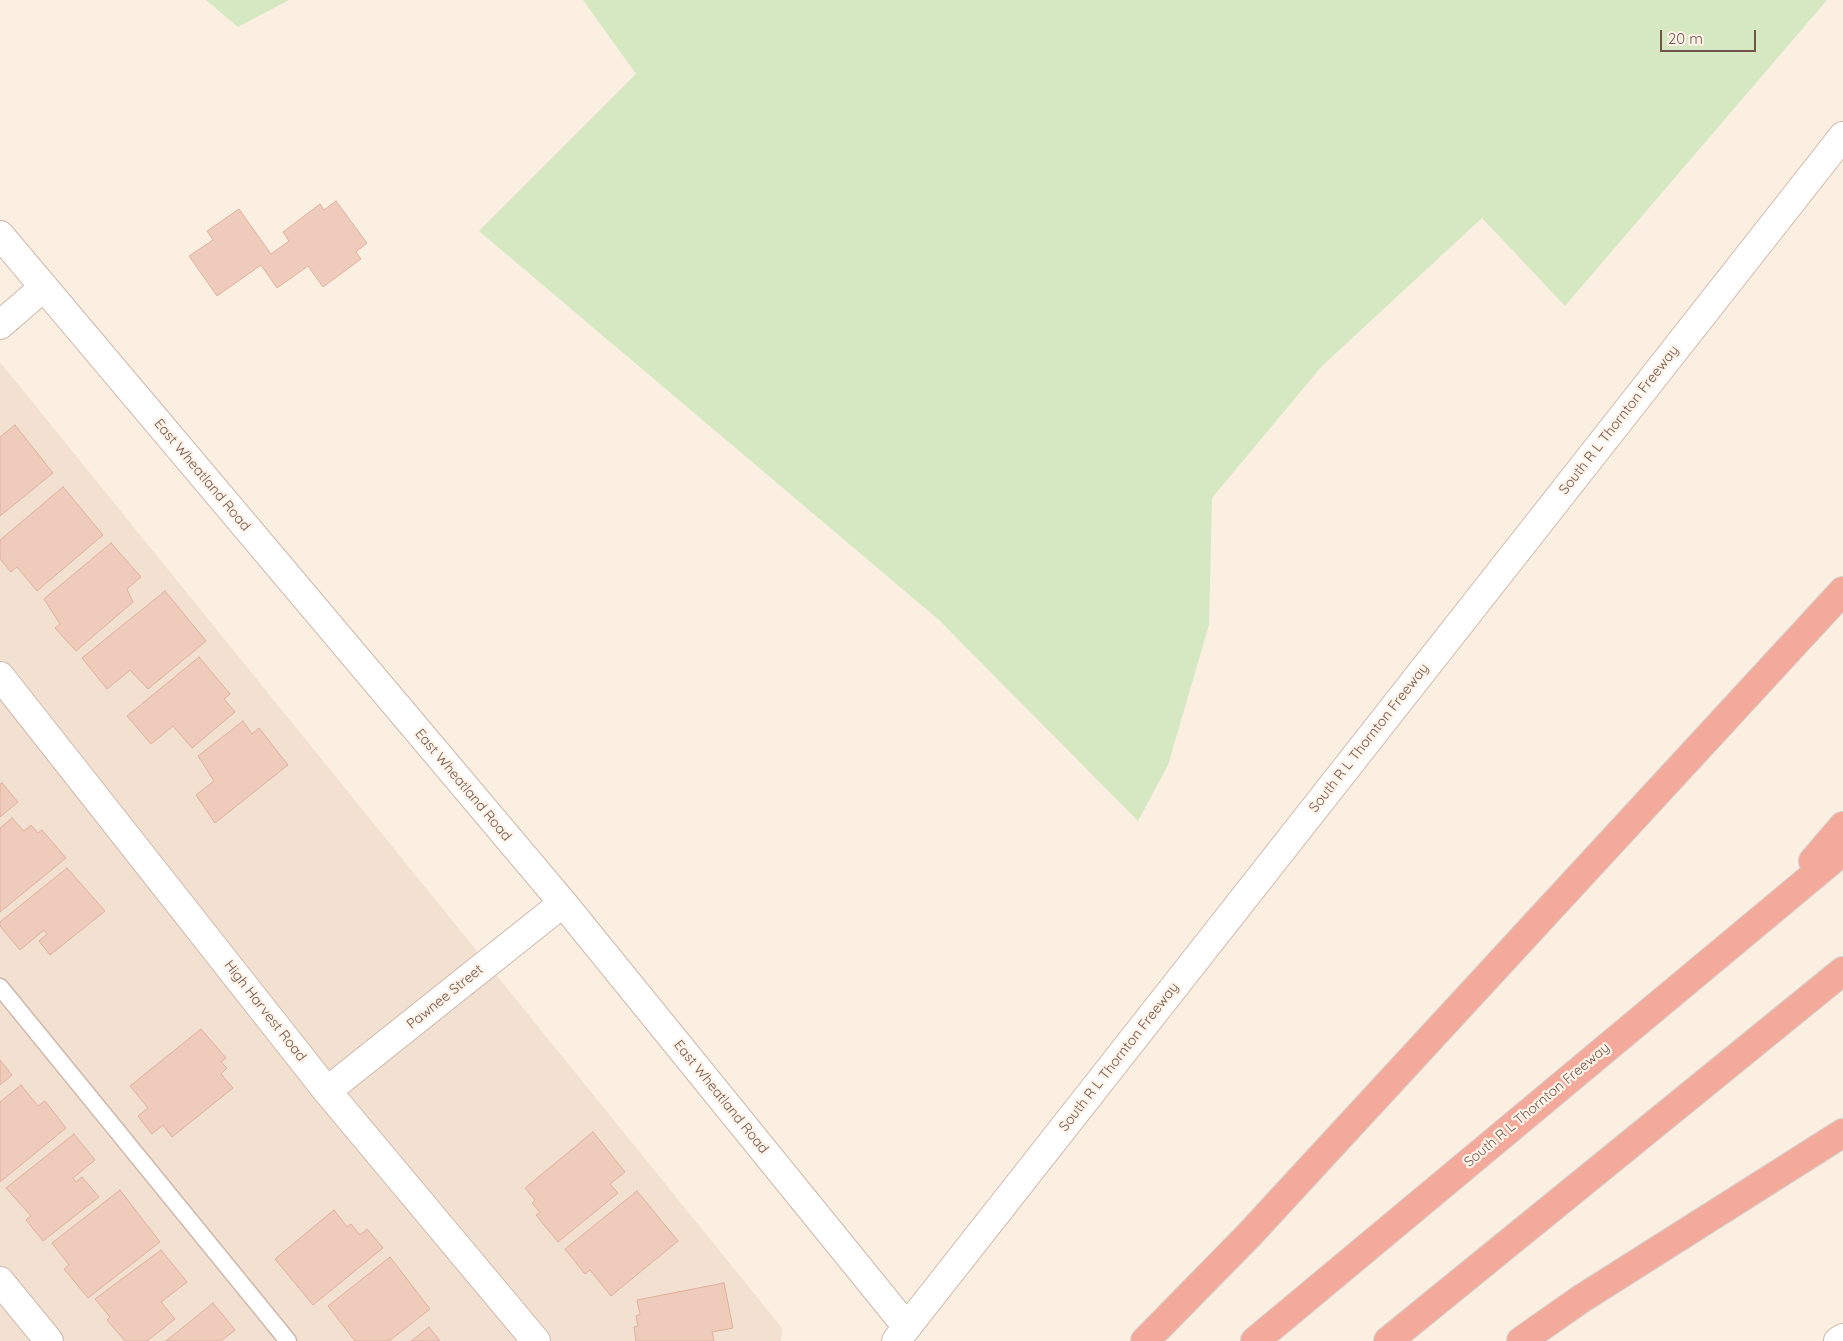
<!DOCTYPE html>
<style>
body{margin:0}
#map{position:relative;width:1843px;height:1341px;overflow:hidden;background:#fbefe2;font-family:Quicksand,sans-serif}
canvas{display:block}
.scale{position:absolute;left:1660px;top:30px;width:96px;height:22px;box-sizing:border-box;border:2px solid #71544a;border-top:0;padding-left:6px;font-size:15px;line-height:18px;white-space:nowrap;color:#71544a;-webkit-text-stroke:4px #fef3e8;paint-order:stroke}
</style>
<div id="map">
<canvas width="1843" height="1341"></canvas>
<div class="scale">20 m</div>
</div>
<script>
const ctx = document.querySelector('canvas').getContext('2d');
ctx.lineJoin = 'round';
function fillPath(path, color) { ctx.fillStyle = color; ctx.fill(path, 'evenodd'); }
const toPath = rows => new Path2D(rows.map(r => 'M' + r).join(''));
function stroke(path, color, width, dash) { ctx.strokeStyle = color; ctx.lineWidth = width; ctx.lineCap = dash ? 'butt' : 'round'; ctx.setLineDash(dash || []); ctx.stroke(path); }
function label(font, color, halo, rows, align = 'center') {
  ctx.font = font + ' Quicksand,sans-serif'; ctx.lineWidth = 4.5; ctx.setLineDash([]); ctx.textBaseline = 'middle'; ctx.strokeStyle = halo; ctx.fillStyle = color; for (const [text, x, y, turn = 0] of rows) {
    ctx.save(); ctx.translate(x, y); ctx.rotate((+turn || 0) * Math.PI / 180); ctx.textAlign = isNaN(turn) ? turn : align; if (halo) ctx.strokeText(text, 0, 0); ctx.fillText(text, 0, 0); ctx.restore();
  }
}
const residential = toPath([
 [0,362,782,1328,781,1341,0,1341]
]);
const green = toPath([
 [206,0,289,0,238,27],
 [583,0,1827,0,1565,306,1482,218,1322,366,1212,498,1209,625,1168,765,1138,821,939,620,479,231,636,74]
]);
const building = toPath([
 [336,201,367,243,356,252,361,259,323,287,308,266,277,288,261,265,217,296,189,256,213,240,207,231,239,209,271,254,289,241,283,232,320,204,324,210,336,201],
 [15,425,53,473,0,516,0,437,15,425],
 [63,487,103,535,37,591,17,567,11,572,0,559,0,540,63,487],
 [111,543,141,577,127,589,133,602,76,651,55,628,60,624,44,599,111,543],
 [165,591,206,641,148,689,130,670,107,689,82,658,165,591],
 [199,657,230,694,224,699,235,712,192,748,173,726,151,744,127,716,199,657],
 [243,721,252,734,259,728,288,765,215,823,196,795,214,781,198,756,243,721],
 [2,783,18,802,0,817,0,784,2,783],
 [12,818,24,831,31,825,38,833,42,830,66,858,0,912,0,828,12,818],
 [67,868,105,911,50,955,39,941,47,934,44,930,20,950,0,926,0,922,67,868],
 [201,1029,226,1058,221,1062,227,1068,221,1074,233,1088,172,1137,163,1125,152,1134,138,1116,148,1108,130,1086,201,1029],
 [0,1060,12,1075,0,1085,0,1060],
 [21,1085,38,1106,45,1101,66,1128,0,1182,0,1102,21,1085],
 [593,1132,625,1172,610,1184,618,1193,558,1242,536,1215,540,1212,532,1203,535,1200,525,1188,593,1132],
 [74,1134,95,1160,73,1178,76,1182,82,1177,99,1197,43,1241,26,1220,31,1216,6,1188,74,1134],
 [120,1190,160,1242,88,1298,64,1269,69,1265,52,1243,120,1190],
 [637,1191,678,1241,611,1296,590,1270,585,1274,565,1249,637,1191],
 [334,1210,347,1227,351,1224,360,1235,367,1229,383,1248,313,1305,275,1259,334,1210],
 [161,1250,187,1282,161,1302,175,1319,147,1341,125,1341,107,1320,110,1317,95,1299,161,1250],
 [390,1257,430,1309,389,1341,355,1341,328,1306,390,1257],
 [724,1283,733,1328,712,1332,714,1341,636,1341,634,1327,638,1326,636,1316,640,1314,637,1300,724,1283],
 [213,1303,235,1330,221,1341,166,1341,213,1303],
 [429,1327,440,1341,411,1341,429,1327]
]);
const service = toPath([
 [0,987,288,1341]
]);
const minor = toPath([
 [0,676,327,1091,536,1341],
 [327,1091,563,903],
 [0,1281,49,1341]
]);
const tertiary = toPath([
 [0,235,563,903,907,1327],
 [0,325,44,287]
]);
const secondary = toPath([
 [896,1341,1843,136],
 [1838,1341,1843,1338]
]);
const motorway = toPath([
 [1813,861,1843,826],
 [1145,1341,1249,1235,1843,591],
 [1255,1341,1843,851],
 [1388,1341,1843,971],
 [1521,1341,1581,1299,1843,1133]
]);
const streetNames = [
 ["South R L Thornton Freeway",1619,420,-52],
 ["East Wheatland Road",202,475,50],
 ["South R L Thornton Freeway",1369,738,-52],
 ["East Wheatland Road",463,785,50],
 ["Pawnee Street",445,997,-39],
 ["High Harvest Road",265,1011,52],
 ["South R L Thornton Freeway",1119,1057,-52],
 ["East Wheatland Road",721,1097,51],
 ["South R L Thornton Freeway",1537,1105,-40]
];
fillPath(residential, '#f2e0d1');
fillPath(green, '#d5e8c2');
fillPath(building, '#efcbbb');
stroke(building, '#e1b09c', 1);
stroke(service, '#ceb8ac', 19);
stroke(minor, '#ceb8ac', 30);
stroke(tertiary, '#ceb8ac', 30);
stroke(secondary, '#d1b7aa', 30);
stroke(motorway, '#d7cfcc', 30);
stroke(service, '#fff', 16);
stroke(minor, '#fff', 28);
stroke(tertiary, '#fff', 28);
stroke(secondary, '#fff', 28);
stroke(motorway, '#f3aa9b', 28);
label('14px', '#71544a', '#fef3e8', streetNames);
</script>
